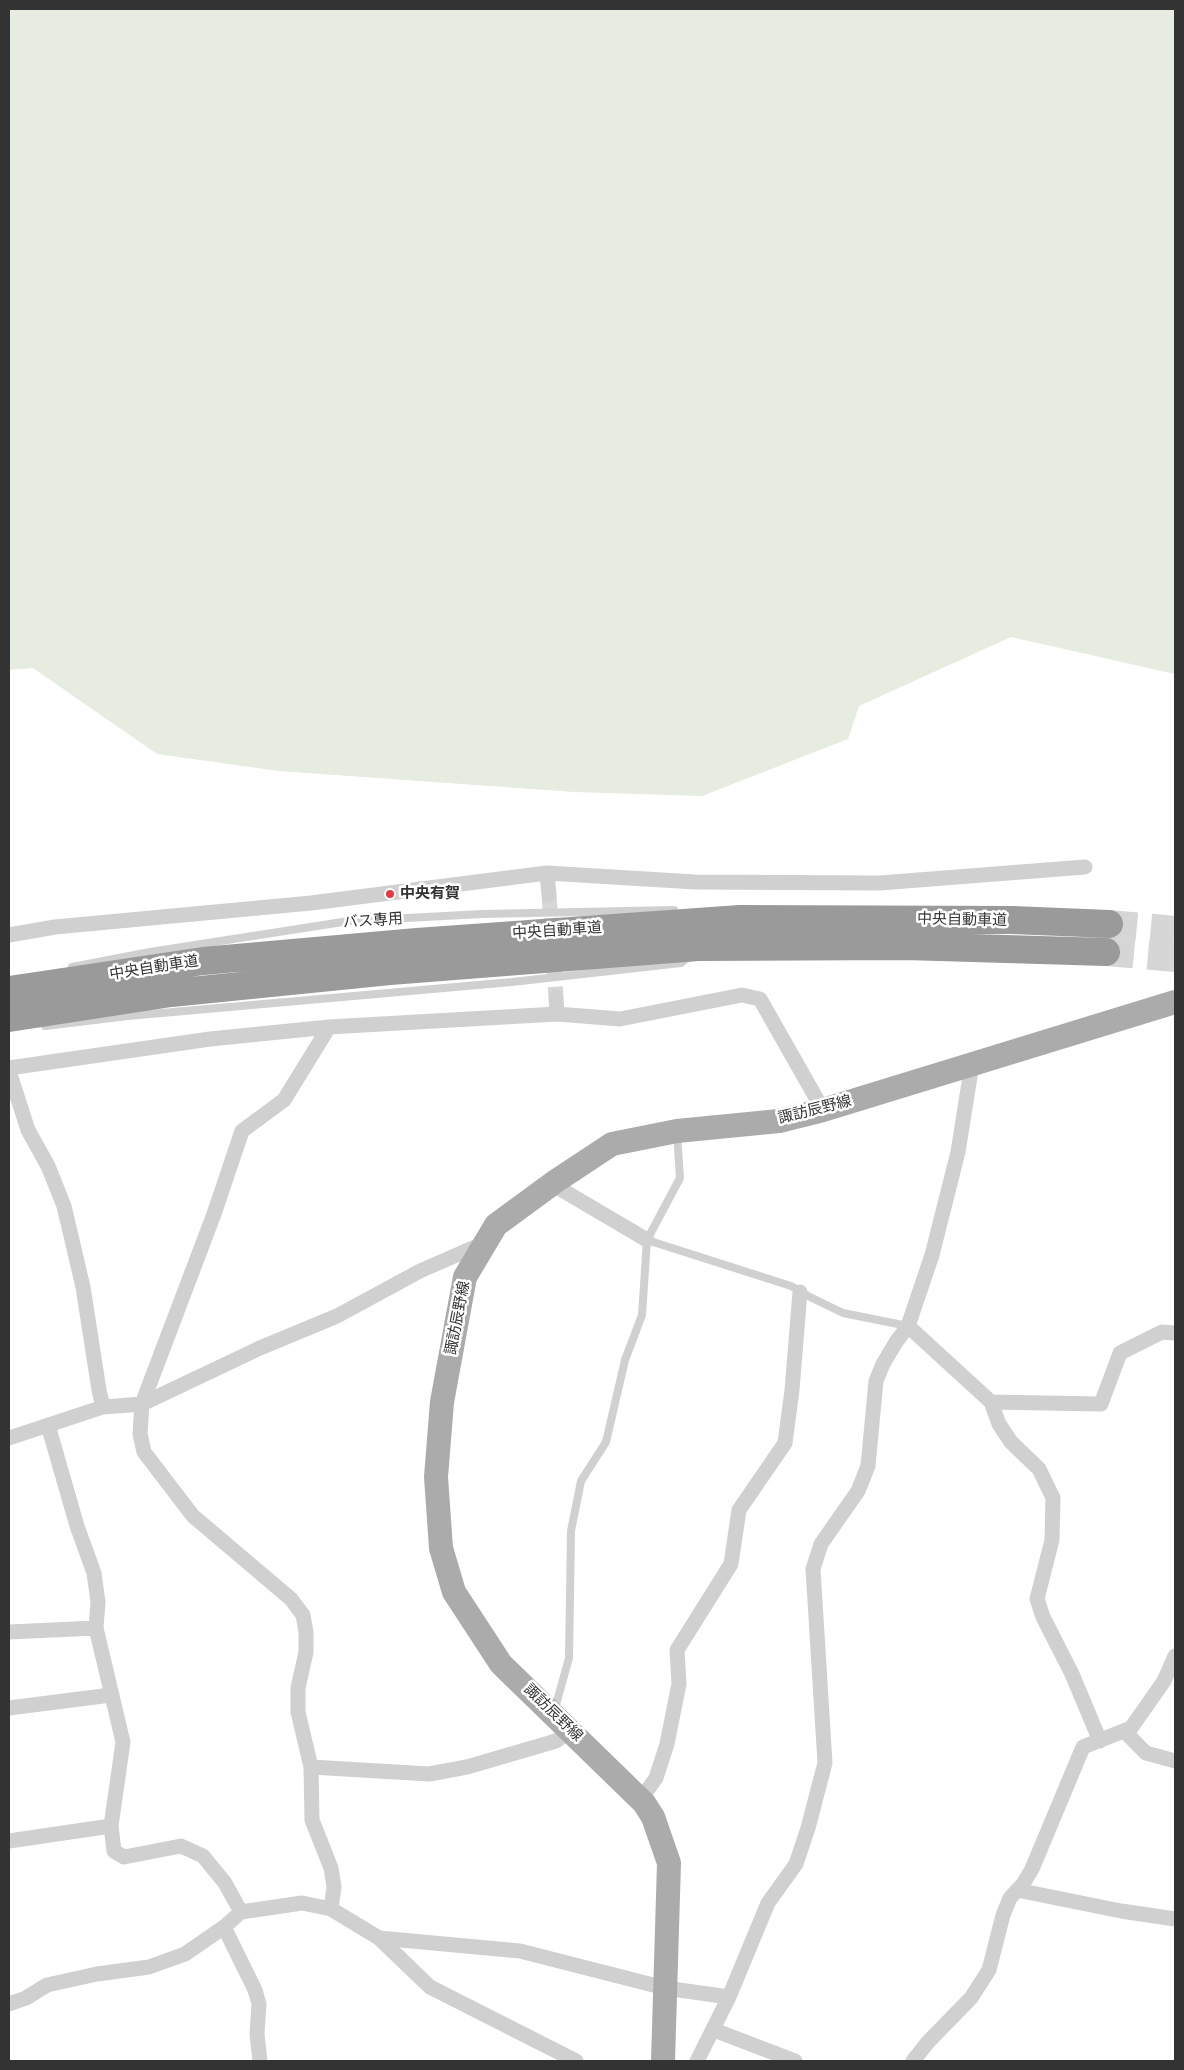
<!DOCTYPE html>
<meta charset="utf-8">
<style>
body{margin:0}
#map{position:relative;width:1184px;height:2070px;overflow:hidden;background:#fff;font-family:Arial,sans-serif}
canvas{display:block}
.frame{position:absolute;inset:0;border:10px solid #333;pointer-events:none}
</style>
<div id="map">
<canvas width="1184" height="2070"></canvas>
<div class="frame"></div>
</div>
<script>
const ctx = document.querySelector('canvas').getContext('2d');
ctx.lineJoin = 'round';
function fillPath(path, color) { ctx.fillStyle = color; ctx.fill(path, 'evenodd'); }
const toPath = rows => new Path2D(rows.map(r => 'M' + r).join(''));
function stroke(path, color, width, dash) { ctx.strokeStyle = color; ctx.lineWidth = width; ctx.lineCap = dash ? 'butt' : 'round'; ctx.setLineDash(dash || []); ctx.stroke(path); }
function label(font, color, halo, rows, align = 'center') {
  ctx.font = font + ' Arial,"Noto Sans JP",sans-serif'; ctx.lineWidth = 5; ctx.setLineDash([]); ctx.textBaseline = 'middle'; ctx.strokeStyle = halo; ctx.fillStyle = color; for (const [text, x, y, turn = 0] of rows) {
    ctx.save(); ctx.translate(x, y); ctx.rotate((+turn || 0) * Math.PI / 180); ctx.textAlign = isNaN(turn) ? turn : align; if (halo) ctx.strokeText(text, 0, 0); ctx.fillText(text, 0, 0); ctx.restore();
  }
}
const green = toPath([
 [9,9,1175,9,1175,674,1011,637,859,706,848,739,702,796,574,792,279,771,157,754,33,668,9,670]
]);
const streetTunnel = toPath([
 [549,895,556,997]
]);
const highwayTunnel = toPath([
 [1109,924,1175,930],
 [1106,952,1175,958]
]);
const lane = toPath([
 [72,967,150,952,349,921,483,914,674,910],
 [45,1026,128,1016,512,982,681,963,690,956],
 [647,1240,791,1286,808,1296,843,1313,908,1326],
 [554,1712,569,1658,571,1531,581,1481,606,1442,625,1360,642,1315,647,1240,680,1178,677,1133]
]);
const street = toPath([
 [547,873,695,882,880,883,1085,867],
 [9,935,55,927,311,903,547,873,549,895],
 [556,997,557,1014],
 [329,1027,284,1100,242,1131,214,1214,142,1404,140,1434,144,1452,193,1516,291,1599,303,1615,306,1632,306,1652,298,1688,298,1712,311,1767,312,1820,331,1868,334,1887,331,1909],
 [9,1068,210,1039,329,1027,557,1014,620,1019,742,995,760,999,823,1110],
 [9,1071,28,1130,48,1166,64,1206,83,1287,99,1390,103,1407],
 [552,1184,647,1240],
 [908,1326,991,1402,999,1424,1011,1442,1039,1469,1053,1498,1052,1540,1037,1599,1043,1617,1072,1674,1100,1741],
 [991,1402,1101,1404,1120,1353,1162,1332,1175,1333],
 [48,1425,77,1526,94,1573,98,1602,96,1628,123,1742,111,1826,114,1851,124,1857,181,1846,203,1856,225,1883,241,1912],
 [9,1438,103,1407,142,1404,260,1348,337,1316,420,1271,484,1243],
 [9,1632,96,1628],
 [9,1708,111,1695],
 [1124,1731,1146,1753,1175,1761],
 [311,1767,429,1774,467,1767,556,1741,571,1731],
 [641,1799,656,1778,667,1744,679,1684,677,1650,731,1564,739,1510,785,1443,792,1390,800,1292],
 [9,1841,111,1826],
 [1017,1890,1121,1911,1175,1919],
 [224,1927,255,1990,259,2004,257,2034,260,2061],
 [379,1938,520,1951,665,1988,729,1997],
 [9,2004,26,1998,47,1985,97,1974,149,1967,185,1954,224,1927,241,1912,302,1903,331,1909,379,1938,430,1987,576,2061],
 [714,2030,795,2061],
 [697,2061,729,1997,768,1903,796,1864,808,1828,825,1763,813,1569,821,1544,858,1491,868,1466,876,1381,883,1364,896,1342,908,1326,932,1255,958,1152,972,1064],
 [913,2061,928,2042,971,1998,989,1970,1003,1915,1010,1898,1023,1884,1032,1869,1083,1747,1131,1728,1164,1681,1175,1656]
]);
const primary = toPath([
 [663,2061,669,1863,653,1817,644,1803,501,1664,454,1592,441,1548,436,1477,442,1402,465,1277,496,1225,556,1181,612,1144,677,1131,779,1121,823,1110,1175,1002]
]);
const highway = toPath([
 [9,990,203,961,417,942,740,919,1012,920,1109,924],
 [9,1018,171,993,390,971,698,947,906,946,1106,952]
]);
const markers = [
 [390,894,5,"#e63946"]
];
const poiNames = [
 ["中央有賀",400,894]
];
const streetNames = [
 ["中央自動車道",962,920,1],
 ["バス専用",373,921,-4],
 ["中央自動車道",557,931,-4],
 ["中央自動車道",154,968,-9],
 ["諏訪辰野線",815,1110,-14],
 ["諏訪辰野線",458,1318,-79],
 ["諏訪辰野線",553,1713,44]
];
fillPath(green, '#e6ecdf');
stroke(streetTunnel, '#d6d6d6', 15, [15, 8]);
stroke(highwayTunnel, '#d6d6d6', 28, [28, 14]);
stroke(lane, '#d0d0d0', 8);
stroke(street, '#d0d0d0', 15);
stroke(primary, '#ababab', 24);
stroke(highway, '#9a9a9a', 28);
for (const [x, y, r, color] of markers) { const dot = new Path2D(); dot.arc(x, y, r, 0, 2 * Math.PI); ctx.fillStyle = color; ctx.fill(dot); stroke(dot, '#fff', 2); }
label('bold 15px', '#333', '#fff', poiNames, 'left');
label('15px', '#333', '#fff', streetNames);
</script>
